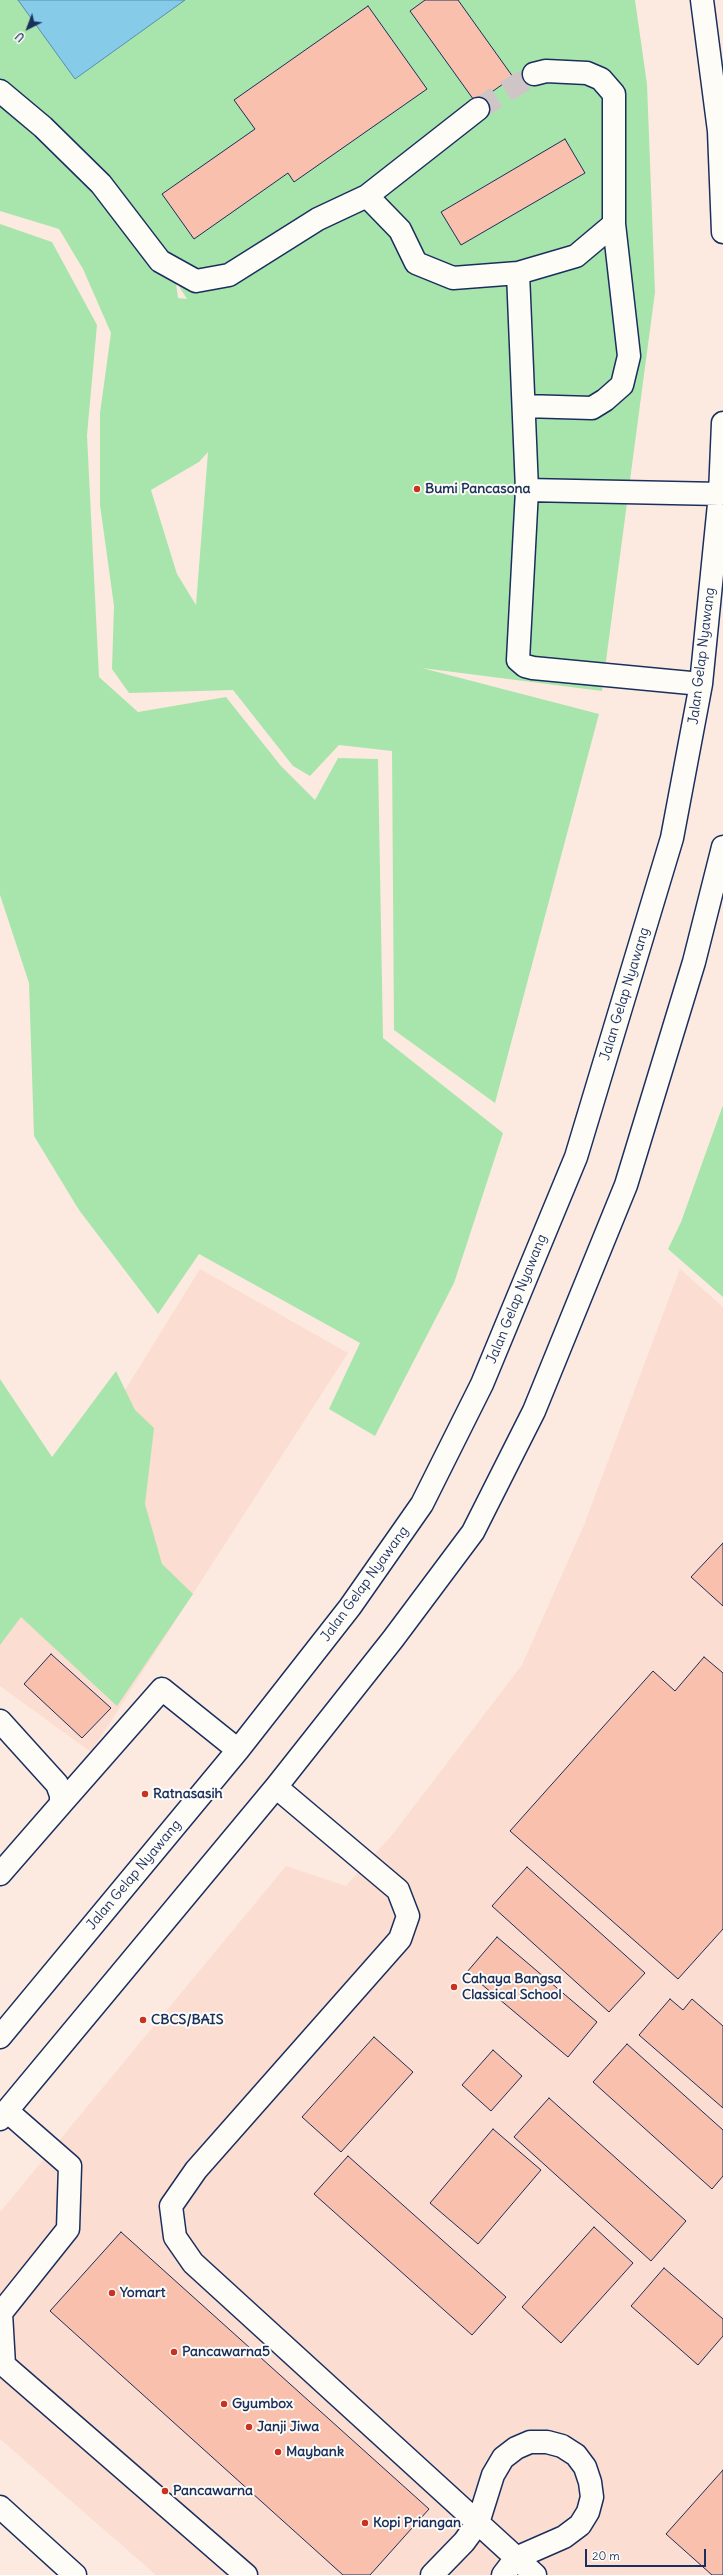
<!DOCTYPE html>
<style>
body{margin:0}
#map{position:relative;width:723px;height:2575px;overflow:hidden;background:#fceae1;font-family:Delius,sans-serif}
canvas{display:block}
.north{position:absolute;left:8px;top:8px;width:40px;height:40px;-webkit-text-stroke:3px #fdfcf7;paint-order:stroke;rotate:222deg;font-size:11px;font-weight:700;line-height:16px;text-align:center;color:#1b2f5e}
.north::after{content:'';display:block;margin:auto;width:14px;height:18px;background:#1b2f5e;clip-path:polygon(50% 0,100% 100%,50% 72%,0 100%)}
.scale{position:absolute;left:585px;top:2549px;width:121px;height:18px;box-sizing:border-box;border:2px solid #1b2f5e;border-top:0;padding-left:5px;font-size:12px;line-height:14px;white-space:nowrap;color:#1b2f5e;-webkit-text-stroke:3px #fdfcf7;paint-order:stroke}
</style>
<div id="map">
<canvas width="723" height="2575"></canvas>
<div class="north">U</div>
<div class="scale">20 m</div>
</div>
<script>
const ctx = document.querySelector('canvas').getContext('2d');
ctx.lineJoin = 'round';
function fillPath(path, color) { ctx.fillStyle = color; ctx.fill(path, 'evenodd'); }
const toPath = rows => new Path2D(rows.map(r => 'M' + r).join(''));
function stroke(path, color, width, dash) { ctx.strokeStyle = color; ctx.lineWidth = width; ctx.lineCap = dash ? 'butt' : 'round'; ctx.setLineDash(dash || []); ctx.stroke(path); }
function label(font, color, halo, rows, align = 'center') {
  ctx.font = font + ' Delius,sans-serif'; ctx.lineWidth = 4; ctx.setLineDash([]); ctx.textBaseline = 'middle'; ctx.strokeStyle = halo; ctx.fillStyle = color; for (const [text, x, y, turn = 0] of rows) {
    ctx.save(); ctx.translate(x, y); ctx.rotate((+turn || 0) * Math.PI / 180); ctx.textAlign = isNaN(turn) ? turn : align; if (halo) ctx.strokeText(text, 0, 0); ctx.fillText(text, 0, 0); ctx.restore();
  }
}
const built = toPath([
 [200,1269,348,1353,91,1752,0,1686,0,1592],
 [680,1269,723,1307,723,2575,156,2575,0,2439,0,2212,286,1866,346,1886,392,1835,522,1665,584,1525]
]);
const green = toPath([
 [0,0,635,0,647,84,655,292,602,691,422,668,599,714,495,1103,394,1030,392,751,339,745,310,776,293,766,233,690,129,693,112,669,114,606,100,505,100,413,111,333,83,269,59,229,0,211],
 [176,283,177,283,187,299,178,298],
 [208,452,196,605,177,574,151,490,199,462],
 [0,224,52,242,97,325,87,435,99,677,138,712,226,697,281,766,315,800,338,758,378,759,383,1038,503,1133,454,1283,375,1436,329,1409,360,1343,199,1254,158,1314,79,1210,34,1136,29,983,0,895],
 [723,1105,723,1297,668,1249,681,1222],
 [116,1371,135,1410,154,1428,145,1504,162,1564,193,1594,117,1706,21,1617,0,1645,0,1379,52,1457]
]);
const water = toPath([
 [18,0,185,0,75,79,18,0]
]);
const building = toPath([
 [425,0,458,0,513,77,476,103,410,11,425,0],
 [368,6,427,89,294,182,288,173,194,239,162,194,255,129,234,100,368,6],
 [565,139,585,173,461,245,441,212,565,139],
 [723,1543,723,1606,691,1577,723,1543],
 [51,1654,111,1708,82,1738,24,1684,51,1654],
 [704,1657,723,1673,723,1929,678,1979,510,1831,653,1671,675,1691,704,1657],
 [527,1867,645,1973,609,2012,492,1906,527,1867],
 [497,1937,597,2022,568,2057,467,1972,497,1937],
 [670,1999,683,2010,692,1999,723,2026,723,2108,639,2035,670,1999],
 [374,2037,413,2072,341,2152,302,2117,374,2037],
 [627,2044,723,2130,723,2176,712,2189,593,2082,627,2044],
 [493,2050,522,2076,491,2111,462,2085,493,2050],
 [549,2098,686,2221,651,2261,514,2137,549,2098],
 [493,2129,541,2170,478,2244,430,2203,493,2129],
 [348,2156,506,2297,472,2335,314,2194,348,2156],
 [594,2227,633,2263,561,2343,522,2307,594,2227],
 [121,2232,429,2509,370,2575,343,2575,50,2311,121,2232],
 [664,2268,723,2319,723,2336,698,2365,631,2306,664,2268],
 [723,2470,723,2575,712,2575,666,2534,723,2470]
]);
const minorTunnel = toPath([
 [478,109,534,74]
]);
const minor = toPath([
 [702,0,719,131,723,232],
 [0,91,43,127,101,184,160,261,196,281,229,275,318,219,367,196,400,230,416,263,453,278,518,273],
 [367,196,478,109],
 [614,224,576,256,518,273,527,490,518,660,525,666,533,668,701,684],
 [524,406,592,408,605,400,622,385,629,356,614,224,614,94,601,79,587,73,546,71,534,74],
 [527,490,720,494],
 [0,1721,57,1784,61,1795,61,1804,0,1874],
 [276,1787,398,1890,408,1916,400,1939,196,2170,171,2206,175,2237,193,2263,535,2575],
 [61,1804,162,1689,238,1750],
 [0,2037,238,1750,350,1607,422,1504,482,1384,576,1157,672,838,701,684,720,494,723,423],
 [7,2111,70,2166,68,2229,1,2313,4,2365,246,2575],
 [0,2119,276,1787,393,1639,473,1532,534,1411,626,1185,694,962,723,847],
 [0,2507,75,2575],
 [432,2575,464,2542,478,2523,493,2475,503,2458,516,2448,530,2442,547,2442,562,2446,576,2455,585,2467,590,2482,592,2497,588,2512,580,2525,564,2537,516,2558,503,2575]
]);
const markers = [
 [417,489,4,"#c8321e"],
 [145,1794,4,"#c8321e"],
 [454,1987,4,"#c8321e"],
 [143,2020,4,"#c8321e"],
 [112,2293,4,"#c8321e"],
 [174,2352,4,"#c8321e"],
 [224,2404,4,"#c8321e"],
 [249,2427,4,"#c8321e"],
 [278,2452,4,"#c8321e"],
 [165,2491,4,"#c8321e"],
 [365,2523,4,"#c8321e"]
];
const poiNames = [
 ["Bumi Pancasona",425,489],
 ["Ratnasasih",153,1794],
 ["Cahaya Bangsa",462,1979],
 ["Classical School",462,1995],
 ["CBCS/BAIS",151,2020],
 ["Yomart",120,2293],
 ["Pancawarna5",182,2352],
 ["Gyumbox",232,2404],
 ["Janji Jiwa",257,2427],
 ["Maybank",286,2452],
 ["Pancawarna",173,2491],
 ["Kopi Priangan",373,2523]
];
const streetNames = [
 ["Jalan Gelap Nyawang",702,656,-83],
 ["Jalan Gelap Nyawang",625,994,-73],
 ["Jalan Gelap Nyawang",517,1299,-68],
 ["Jalan Gelap Nyawang",365,1584,-54],
 ["Jalan Gelap Nyawang",134,1875,-50]
];
fillPath(built, '#fbddd1');
fillPath(green, '#a8e5ac');
fillPath(water, '#86cbe7');
stroke(water, '#5b8db0', 1);
fillPath(building, '#f8c0ad');
stroke(building, '#1b2f5e', 1);
stroke(minorTunnel, '#cfc5c7', 22, [22, 11]);
stroke(minor, '#1b2f5e', 25);
stroke(minor, '#fdfcf7', 22);
for (const [x, y, r, color] of markers) { const dot = new Path2D(); dot.arc(x, y, r, 0, 2 * Math.PI); ctx.fillStyle = color; ctx.fill(dot); stroke(dot, '#fdfcf7', 1.5); }
label('bold 14px', '#1b2f5e', '#fdfcf7', poiNames, 'left');
label('14px', '#1b2f5e', '#fdfcf7', streetNames);
</script>
